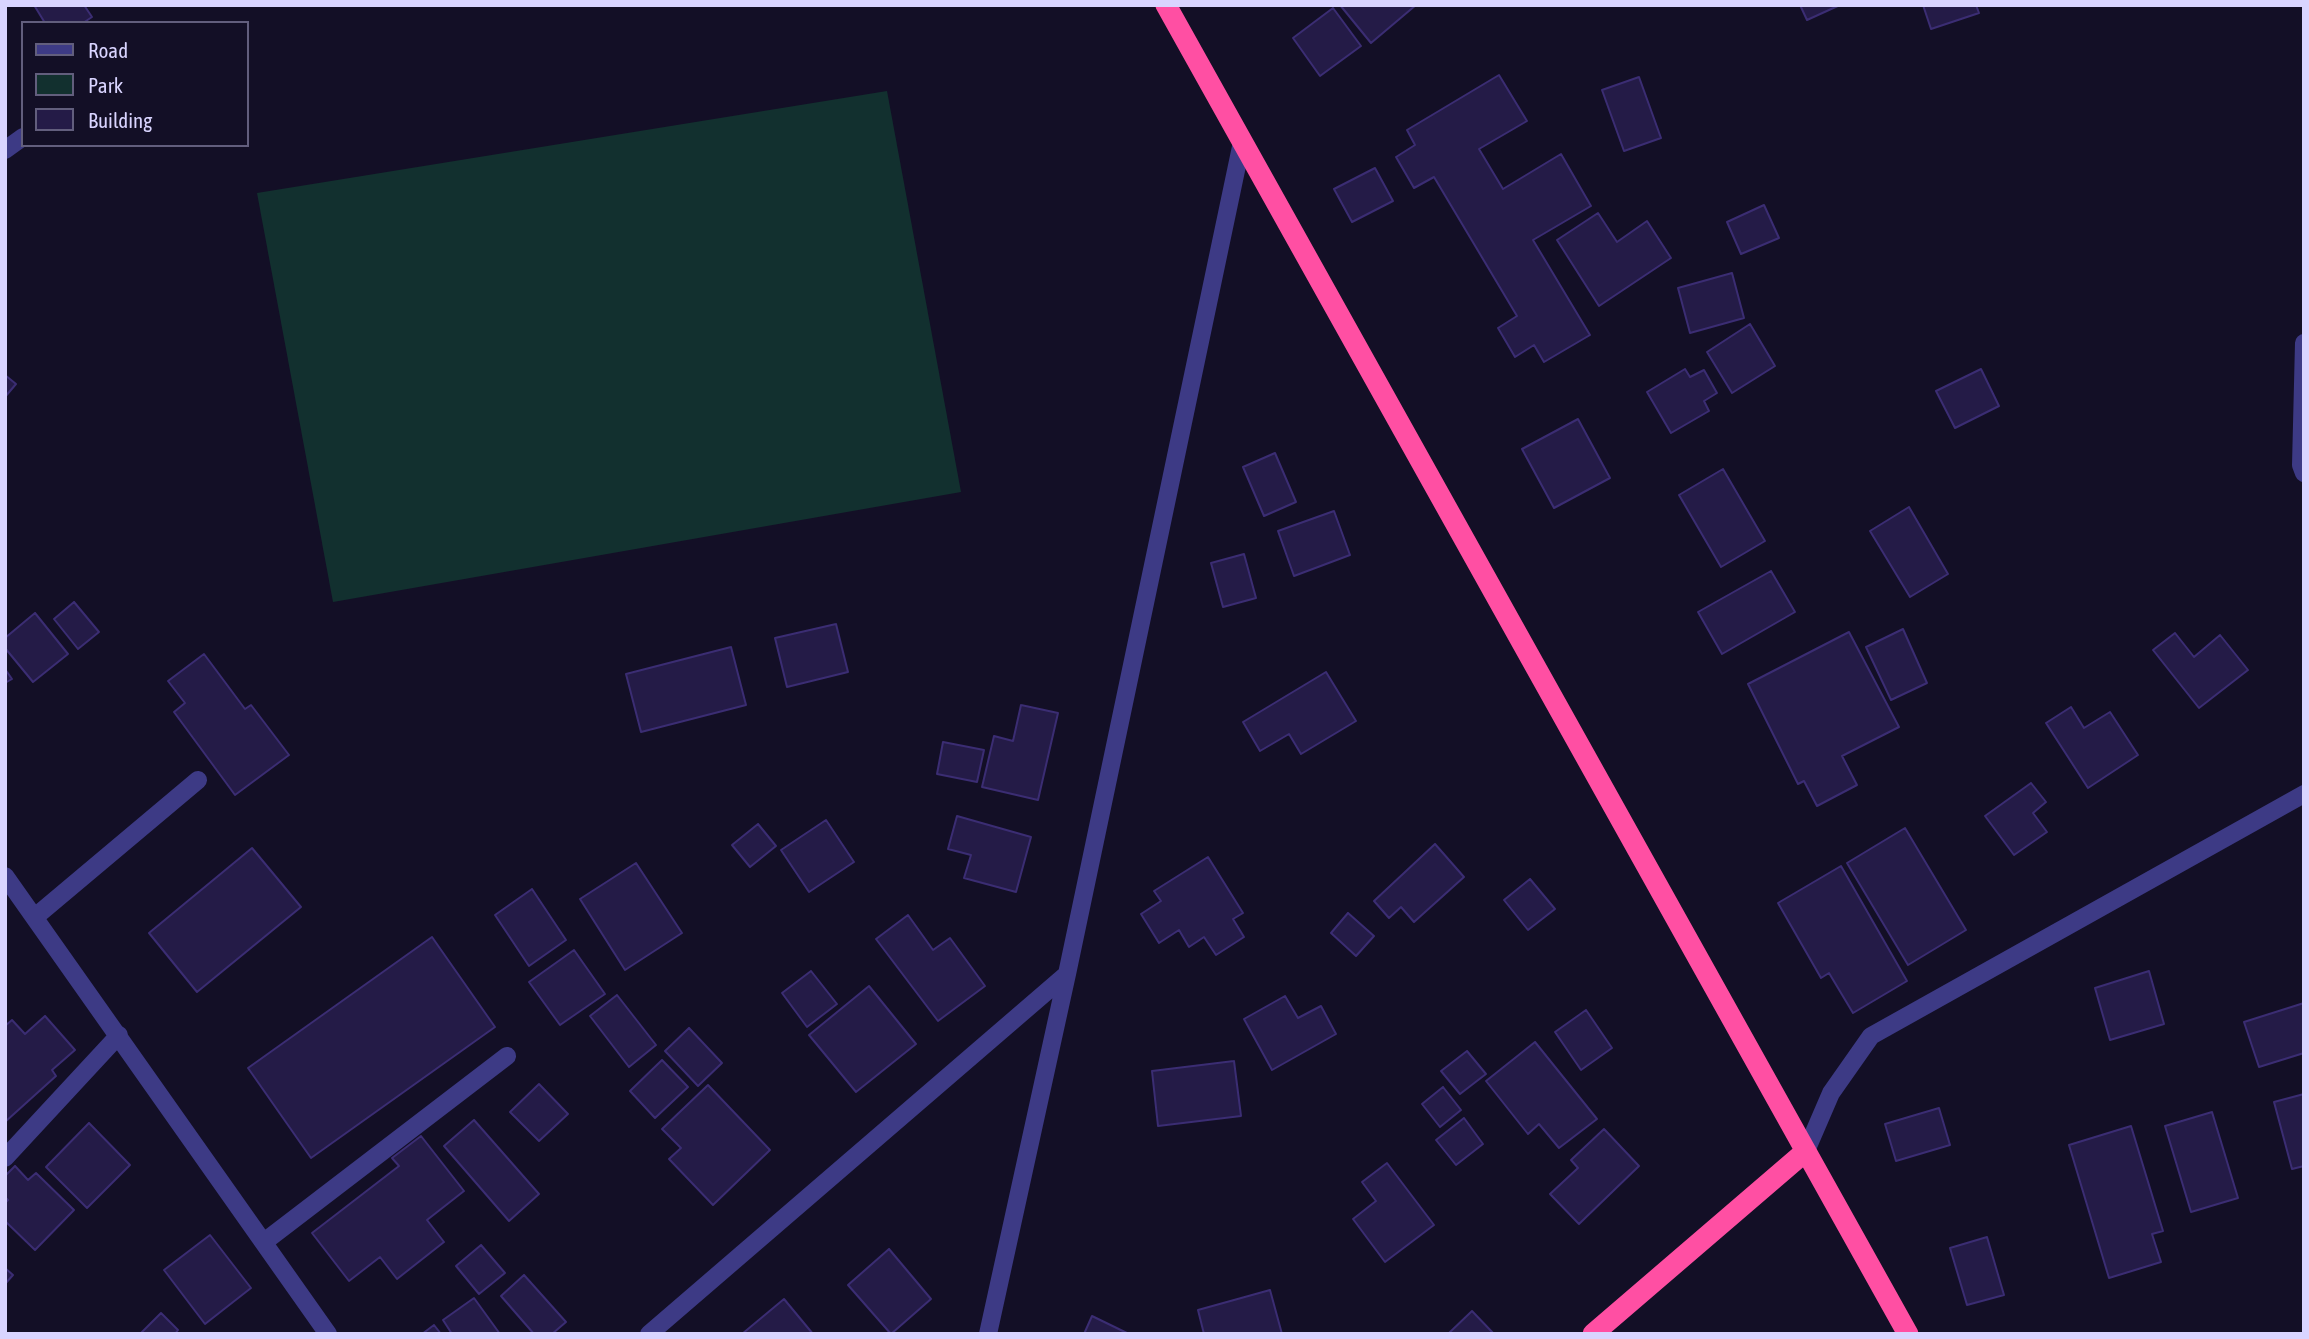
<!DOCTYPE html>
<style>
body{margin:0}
#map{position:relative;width:2309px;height:1339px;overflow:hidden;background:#130f26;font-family:"Asap Condensed",sans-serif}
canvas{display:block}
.frame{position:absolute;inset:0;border:7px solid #d9d4ff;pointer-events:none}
.legend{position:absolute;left:21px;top:21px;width:228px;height:126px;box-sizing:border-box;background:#130f26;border:2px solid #625e7d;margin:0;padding:9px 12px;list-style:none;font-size:21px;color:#d9d4ff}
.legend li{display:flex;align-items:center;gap:14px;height:35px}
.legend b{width:35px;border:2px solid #625e7d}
</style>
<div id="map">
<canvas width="2309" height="1339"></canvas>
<div class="frame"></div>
<ul class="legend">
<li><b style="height:9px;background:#3d3a85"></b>Road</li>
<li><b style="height:19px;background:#12302f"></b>Park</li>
<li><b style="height:19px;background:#241b47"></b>Building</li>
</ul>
</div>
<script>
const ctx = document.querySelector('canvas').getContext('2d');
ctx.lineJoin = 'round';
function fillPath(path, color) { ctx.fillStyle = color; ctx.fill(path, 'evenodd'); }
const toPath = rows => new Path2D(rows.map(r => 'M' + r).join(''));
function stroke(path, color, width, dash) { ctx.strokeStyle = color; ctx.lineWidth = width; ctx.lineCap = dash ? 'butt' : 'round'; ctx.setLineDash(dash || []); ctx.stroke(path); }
const green = toPath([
 [887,91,961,492,333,602,257,193]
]);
const building = toPath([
 [34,5,84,5,92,17,83,23,45,23,34,5],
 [1340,5,1416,5,1371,43,1340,5],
 [1800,5,1840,5,1807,20,1800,5],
 [1923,5,1976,5,1979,13,1931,29,1923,5],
 [1333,8,1361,46,1320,76,1293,38,1333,8],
 [1499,75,1527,121,1479,149,1503,189,1561,154,1591,206,1533,240,1590,335,1544,362,1534,345,1515,357,1498,328,1517,316,1434,177,1414,188,1396,157,1415,145,1407,130,1499,75],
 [1639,77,1661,138,1624,151,1602,90,1639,77],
 [1375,168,1393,201,1352,222,1334,189,1375,168],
 [1764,205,1779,238,1741,254,1727,222,1764,205],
 [1598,213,1617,242,1647,221,1671,258,1599,306,1557,240,1598,213],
 [1732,273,1744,318,1690,333,1678,288,1732,273],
 [1750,324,1775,366,1732,393,1707,352,1750,324],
 [1685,369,1690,377,1704,370,1717,393,1704,401,1709,411,1671,433,1647,392,1685,369],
 [1981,369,1999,406,1955,428,1936,391,1981,369],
 [5,375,16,384,5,397,5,375],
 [1578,419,1610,478,1554,508,1522,449,1578,419],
 [1275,453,1296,502,1264,516,1243,467,1275,453],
 [1723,469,1765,541,1721,567,1679,495,1723,469],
 [1909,507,1948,574,1910,597,1870,531,1909,507],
 [1334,511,1350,555,1294,576,1278,531,1334,511],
 [1244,554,1256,598,1223,607,1211,563,1244,554],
 [1771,571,1795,612,1722,654,1698,612,1771,571],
 [74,602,99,632,78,649,54,619,74,602],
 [35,613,68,654,33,682,5,648,5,638,35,613],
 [836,624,848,672,787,687,775,638,836,624],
 [1903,629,1927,683,1891,700,1866,647,1903,629],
 [1849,632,1899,727,1842,756,1857,785,1817,806,1804,781,1798,784,1748,684,1849,632],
 [2175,633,2194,657,2220,635,2248,670,2199,708,2153,650,2175,633],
 [731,647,746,705,641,732,626,674,731,647],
 [204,654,245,709,251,705,289,755,235,795,174,712,185,703,168,681,204,654],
 [5,669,12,679,5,683,5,669],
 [1326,672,1356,721,1301,754,1289,734,1260,751,1243,722,1326,672],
 [1021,705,1058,713,1038,800,982,787,994,736,1013,741,1021,705],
 [2071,707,2084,728,2110,712,2138,755,2088,788,2046,723,2071,707],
 [943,742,984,750,977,782,937,774,943,742],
 [2031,783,2046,802,2033,813,2047,832,2014,855,1985,816,2031,783],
 [957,816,1031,837,1016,892,964,878,971,855,948,849,957,816],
 [826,820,854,862,809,892,781,850,826,820],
 [758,824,776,846,750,867,732,845,758,824],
 [1905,828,1966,930,1908,965,1847,863,1905,828],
 [1435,844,1464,877,1414,922,1401,907,1389,918,1374,901,1435,844],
 [252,848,301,907,197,992,149,933,252,848],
 [1208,857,1243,913,1233,919,1244,937,1216,955,1204,937,1189,947,1179,930,1159,943,1141,914,1161,901,1154,891,1208,857],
 [636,863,682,933,625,970,580,899,636,863],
 [1841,866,1907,981,1853,1013,1829,973,1821,978,1778,903,1841,866],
 [1530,879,1555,909,1528,930,1504,900,1530,879],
 [532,889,566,940,529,966,495,915,532,889],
 [1348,913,1374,936,1356,956,1331,933,1348,913],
 [908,915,933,950,950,938,985,986,938,1021,876,939,908,915],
 [432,937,495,1027,311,1158,248,1068,432,937],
 [574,950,605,994,560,1025,529,982,574,950],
 [811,971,837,1004,807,1027,782,993,811,971],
 [2149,971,2164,1024,2110,1040,2095,988,2149,971],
 [869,986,916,1044,856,1092,809,1035,869,986],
 [617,995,656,1045,629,1067,590,1016,617,995],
 [1285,996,1298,1018,1321,1006,1336,1034,1272,1070,1244,1019,1285,996],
 [2304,1003,2304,1053,2259,1067,2244,1022,2304,1003],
 [1586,1010,1612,1048,1581,1070,1555,1032,1586,1010],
 [45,1016,75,1050,52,1070,56,1076,5,1122,5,1026,12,1020,25,1034,45,1016],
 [689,1028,722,1063,698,1086,665,1051,689,1028],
 [1535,1042,1597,1119,1559,1148,1539,1124,1528,1134,1486,1081,1535,1042],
 [1467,1051,1486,1074,1460,1094,1441,1071,1467,1051],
 [662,1060,688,1087,655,1118,630,1091,662,1060],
 [1234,1061,1241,1116,1158,1126,1152,1071,1234,1061],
 [539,1084,568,1114,539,1141,510,1112,539,1084],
 [708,1085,770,1150,713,1205,669,1159,681,1148,662,1129,708,1085],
 [1443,1087,1461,1110,1440,1127,1422,1104,1443,1087],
 [2304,1094,2304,1166,2292,1169,2274,1102,2304,1094],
 [1939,1108,1950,1145,1896,1161,1885,1124,1939,1108],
 [2212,1112,2238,1198,2191,1212,2165,1126,2212,1112],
 [1464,1118,1483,1144,1456,1165,1436,1140,1464,1118],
 [474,1120,539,1194,509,1221,444,1146,474,1120],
 [89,1123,130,1165,87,1208,46,1167,89,1123],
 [2131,1126,2163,1231,2152,1234,2161,1262,2109,1278,2069,1145,2131,1126],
 [1604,1129,1639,1166,1579,1224,1550,1194,1578,1168,1571,1160,1604,1129],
 [421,1136,464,1191,427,1220,444,1242,397,1279,380,1257,349,1281,312,1233,399,1166,392,1158,421,1136],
 [1387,1163,1434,1225,1385,1262,1353,1219,1376,1201,1362,1182,1387,1163],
 [15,1166,28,1180,36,1173,74,1210,35,1250,5,1221,5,1203,8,1200,5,1197,5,1176,15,1166],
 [210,1235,251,1288,205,1324,164,1270,210,1235],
 [1987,1237,2004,1295,1967,1305,1950,1248,1987,1237],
 [481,1245,505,1273,479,1294,456,1266,481,1245],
 [889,1249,931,1299,891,1334,848,1285,889,1249],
 [5,1268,13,1275,5,1284,5,1268],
 [524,1275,566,1322,552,1334,534,1334,501,1296,524,1275],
 [1270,1290,1282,1334,1204,1334,1198,1310,1270,1290],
 [474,1298,500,1334,452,1334,443,1320,474,1298],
 [784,1299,813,1334,742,1334,784,1299],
 [1472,1311,1494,1334,1450,1334,1449,1333,1472,1311],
 [161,1313,178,1330,175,1334,140,1334,161,1313],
 [1092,1316,1129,1334,1084,1334,1092,1316],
 [434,1325,441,1334,422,1334,434,1325]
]);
const street = toPath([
 [5,150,23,137],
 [2304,343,2301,465,2304,473],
 [5,876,328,1334],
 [35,917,198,780],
 [1806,1151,1831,1093,1871,1036,2304,794],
 [5,1158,119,1035],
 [264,1242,507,1056],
 [649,1334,1067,974],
 [988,1334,1067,974,1242,142]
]);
const highway = toPath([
 [1166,5,1908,1334],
 [1593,1334,1806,1151]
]);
fillPath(green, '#12302f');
fillPath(building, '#241b47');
stroke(building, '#3b2d73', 2);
stroke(street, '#3d3a85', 18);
stroke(highway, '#ff4fa3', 21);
</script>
